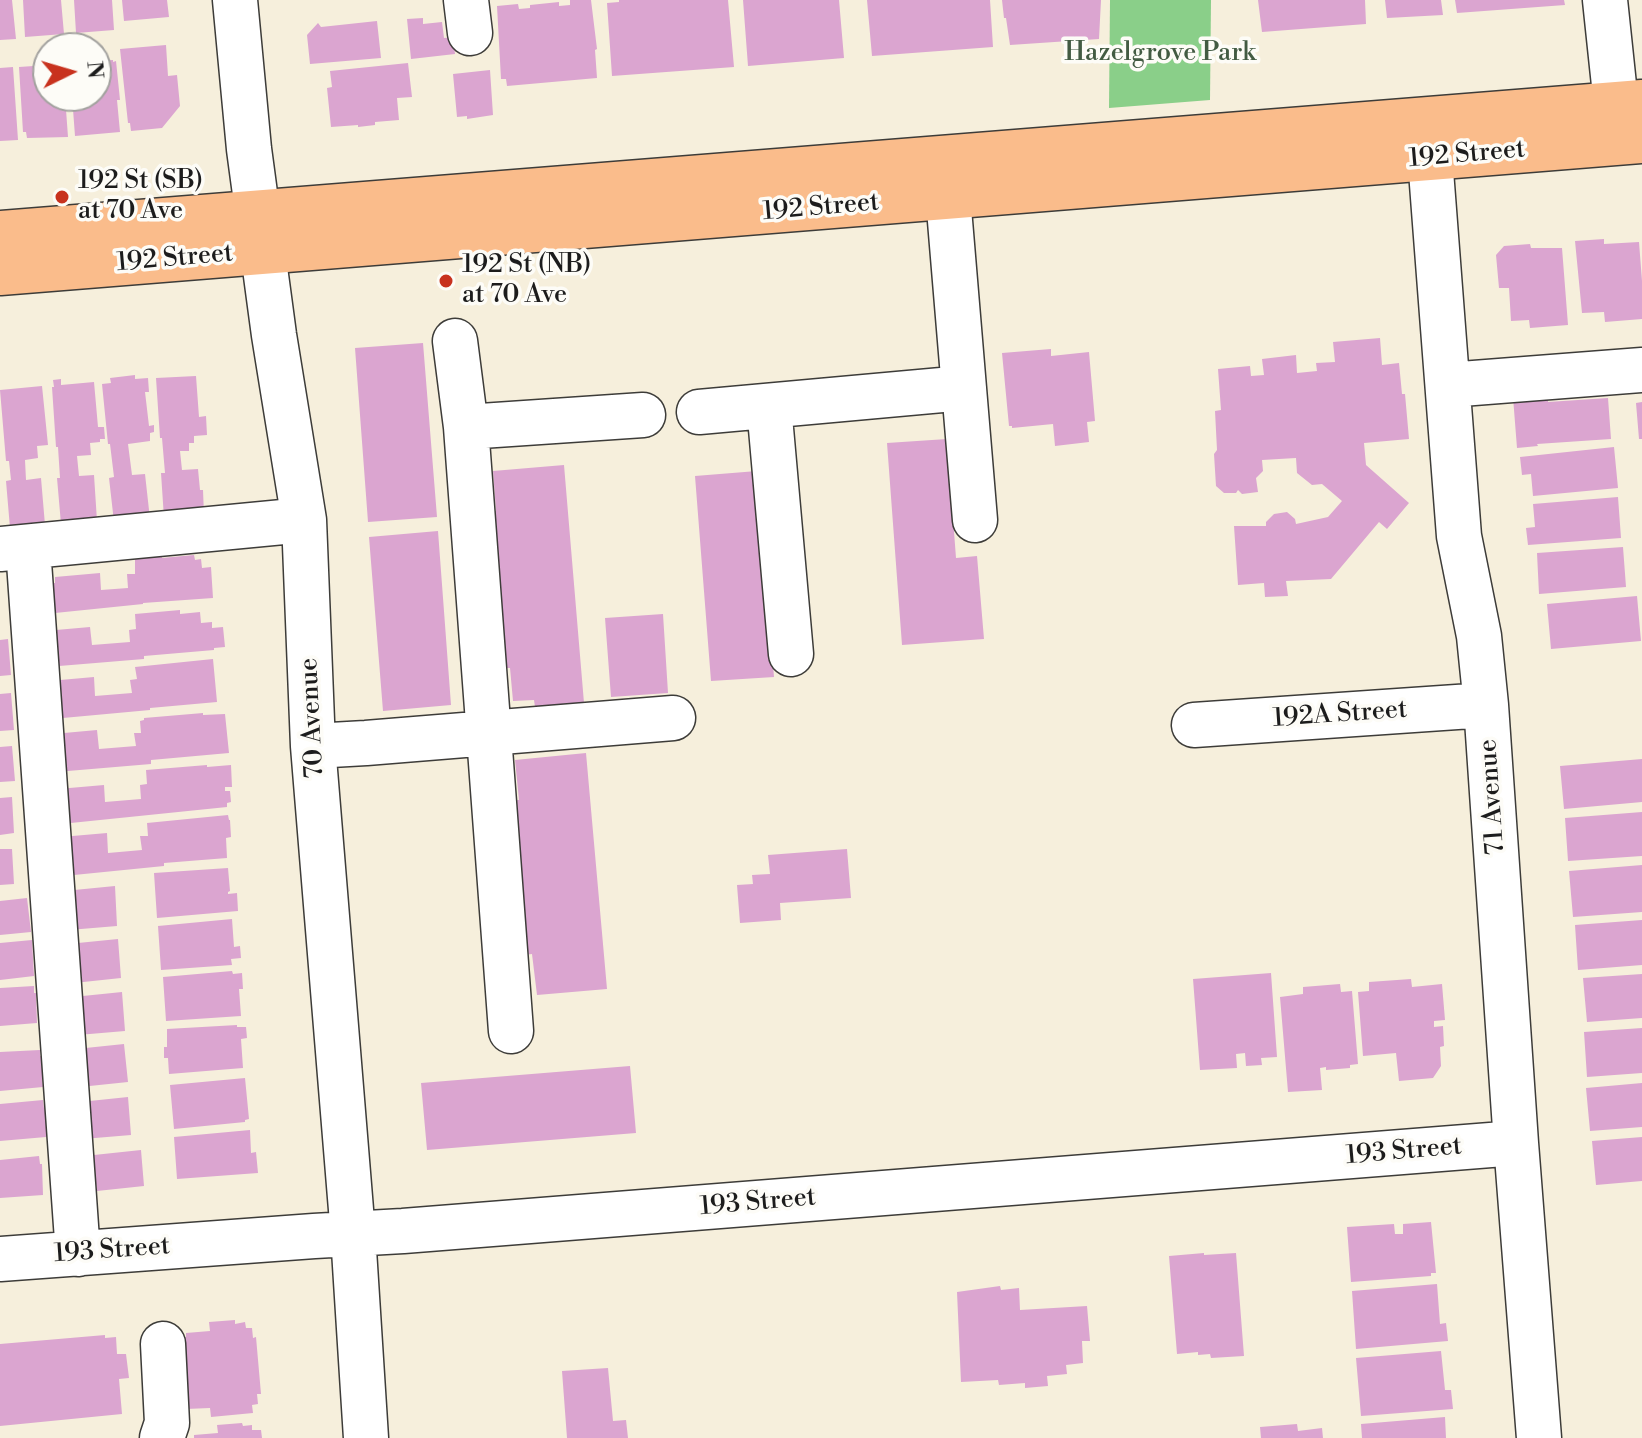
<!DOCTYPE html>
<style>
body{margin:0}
#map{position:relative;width:1642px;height:1438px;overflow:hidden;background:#f6efdc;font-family:"Libre Bodoni",serif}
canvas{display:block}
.north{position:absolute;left:32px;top:32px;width:80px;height:80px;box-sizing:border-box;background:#fdfcf7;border:2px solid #a3a29f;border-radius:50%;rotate:85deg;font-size:22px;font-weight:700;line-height:32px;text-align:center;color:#1c1c1c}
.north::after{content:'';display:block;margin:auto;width:28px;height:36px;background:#c8321e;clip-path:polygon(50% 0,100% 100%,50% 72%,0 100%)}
</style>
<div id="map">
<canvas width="1642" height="1438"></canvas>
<div class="north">N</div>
</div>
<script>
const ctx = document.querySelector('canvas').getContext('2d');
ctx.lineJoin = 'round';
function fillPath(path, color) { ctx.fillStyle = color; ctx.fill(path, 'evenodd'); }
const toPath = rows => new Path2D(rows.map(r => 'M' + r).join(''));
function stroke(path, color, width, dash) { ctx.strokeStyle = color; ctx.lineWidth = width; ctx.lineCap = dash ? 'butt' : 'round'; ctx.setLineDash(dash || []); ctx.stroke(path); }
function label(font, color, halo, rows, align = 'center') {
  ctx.font = font + ' "Libre Bodoni",serif'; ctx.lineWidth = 7; ctx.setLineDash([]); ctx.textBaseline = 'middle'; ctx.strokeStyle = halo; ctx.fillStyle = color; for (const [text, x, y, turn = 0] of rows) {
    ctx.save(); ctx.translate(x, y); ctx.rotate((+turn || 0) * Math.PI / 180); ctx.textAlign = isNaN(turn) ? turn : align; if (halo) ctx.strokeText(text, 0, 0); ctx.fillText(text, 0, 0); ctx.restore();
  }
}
const green = toPath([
 [1110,0,1211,0,1210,100,1109,108]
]);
const building = toPath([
 [0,0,12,0,16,39,0,40],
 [23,0,61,0,64,34,25,37],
 [74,0,112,0,114,30,76,33],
 [122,0,167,0,169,17,124,21],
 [570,0,591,0,597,49,595,50,597,78,507,86,506,79,501,79,497,6,518,4,519,9,530,8,530,5,559,2,559,6,570,5],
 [619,0,728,0,734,67,612,76,607,3,619,2],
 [743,0,839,0,844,58,748,66],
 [867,0,990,0,993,47,872,56],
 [1002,0,1101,0,1099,39,1010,45,1006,18,1004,18],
 [1258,0,1365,0,1366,24,1262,32],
 [1385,0,1441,0,1443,15,1387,18],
 [1455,0,1564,0,1565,5,1457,13],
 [423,18,423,24,442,22,444,38,453,37,455,54,411,59,407,19],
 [377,21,381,58,310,64,307,35,318,23,321,27],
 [166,45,168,76,177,75,180,106,162,128,131,131,130,123,128,123,120,49],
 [113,60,113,62,116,61,120,100,117,100,120,132,75,136,72,96,96,96,96,61],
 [408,63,412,97,397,98,399,120,375,122,375,125,358,127,358,125,331,127,327,88,332,87,330,71],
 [48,65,48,96,65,96,68,137,27,138,26,132,23,132,19,67],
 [13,67,18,140,0,141,0,68],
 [490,70,493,115,467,119,467,116,457,117,453,74],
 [1604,239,1604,244,1639,242,1642,281,1642,319,1605,322,1604,312,1582,313,1575,241],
 [1530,244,1531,248,1562,248,1568,325,1530,328,1529,320,1511,321,1509,288,1499,288,1496,255,1504,246],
 [1380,338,1382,365,1399,363,1402,394,1405,394,1409,439,1364,443,1366,465,1409,503,1387,529,1379,522,1331,579,1286,581,1288,596,1265,597,1264,583,1238,585,1234,526,1266,526,1266,522,1274,514,1287,512,1295,519,1296,524,1328,517,1342,501,1322,484,1312,485,1297,473,1296,458,1262,460,1263,471,1256,478,1258,492,1242,494,1238,490,1236,493,1224,493,1216,486,1214,454,1217,450,1215,411,1221,410,1218,369,1250,366,1251,376,1264,375,1262,359,1296,355,1297,373,1317,371,1316,363,1335,362,1333,342],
 [423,343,437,517,368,522,355,348],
 [1051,349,1051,356,1089,352,1095,421,1087,422,1089,442,1055,446,1053,424,1012,428,1012,426,1009,426,1002,353],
 [135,375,135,379,148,378,149,392,145,392,149,426,154,425,154,432,150,433,150,441,128,444,132,475,145,474,150,519,114,522,109,478,114,477,110,444,108,444,102,384,111,383,110,378],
 [196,376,199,417,206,416,207,435,194,436,194,443,189,443,189,451,180,451,182,470,198,469,200,490,203,490,204,515,164,518,161,473,165,473,162,438,160,438,156,378],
 [61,379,61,385,94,382,98,427,104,427,105,439,100,439,100,442,90,443,91,455,77,456,79,476,94,475,97,521,61,524,57,478,60,478,58,447,56,447,52,387,54,387,53,380],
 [42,386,48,445,37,446,38,458,25,460,26,480,41,478,45,525,10,528,6,481,11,480,9,461,6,461,0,390],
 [1548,394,1548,402,1608,398,1611,439,1537,444,1538,446,1517,448,1513,397],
 [1642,402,1642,439,1639,439,1636,403],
 [947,439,956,558,977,556,984,639,902,645,887,443],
 [1614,447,1618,488,1533,496,1531,474,1522,475,1520,457],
 [564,465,584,703,535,707,534,700,513,701,510,668,501,668,489,511,496,511,493,471],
 [757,471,774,677,711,681,695,476],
 [1618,497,1621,538,1528,545,1526,528,1535,527,1533,504],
 [438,531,451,705,383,711,369,537],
 [1623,547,1626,587,1539,594,1537,553],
 [162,555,162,558,194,555,195,560,201,559,202,568,211,567,213,598,143,603,143,604,55,613,52,583,55,583,55,577,100,573,101,590,128,588,127,574,135,574,135,557],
 [1637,596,1641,641,1551,649,1547,604],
 [180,610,180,614,200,612,201,623,212,622,212,628,223,627,225,647,214,648,214,650,144,656,144,659,47,667,56,630,90,627,92,645,130,642,129,630,136,629,135,614],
 [663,614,668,693,611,697,605,618],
 [8,639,11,675,0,676,0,640],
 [213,659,217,702,150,708,150,710,52,719,49,681,94,677,95,696,132,693,130,680,137,679,135,667],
 [11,693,14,730,0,731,0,694],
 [203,713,203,715,225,714,229,753,151,760,151,764,56,772,53,734,97,730,99,749,136,746,134,733,141,733,140,721,144,720,144,718],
 [12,746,15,781,0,782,0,747],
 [586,753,607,989,537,995,532,954,524,955,510,800,519,800,515,760],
 [1642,759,1642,802,1564,809,1560,766],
 [207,765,207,767,231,765,232,787,225,787,225,791,230,791,231,802,227,803,227,807,61,824,58,789,104,785,105,802,141,799,140,785,147,784,146,770],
 [12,797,14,833,0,835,0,798],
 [1642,812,1642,856,1568,861,1565,818],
 [228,815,229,820,230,820,231,837,226,838,227,858,164,863,164,866,64,876,61,837,107,833,108,853,142,850,140,836,148,836,147,823],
 [0,849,12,849,14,884,0,885],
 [847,849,851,898,780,903,781,920,740,923,737,885,753,884,752,875,770,874,768,855],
 [1642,865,1642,912,1573,917,1569,871],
 [228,868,230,891,228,892,228,894,237,893,238,911,157,918,154,873],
 [115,886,117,926,69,930,64,891],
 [27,898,31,932,0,935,0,901],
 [232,919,234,947,240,946,241,958,231,959,232,965,161,970,158,926],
 [1642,920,1642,965,1578,970,1575,925],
 [118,939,121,978,74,983,68,944],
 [32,940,34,976,0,980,0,943],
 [232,971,233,974,242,973,243,989,239,989,241,1016,166,1021,163,977],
 [1271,973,1277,1057,1261,1058,1262,1065,1246,1066,1245,1053,1236,1054,1237,1068,1200,1070,1193,979],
 [1642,974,1642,1018,1587,1022,1583,978],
 [1411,979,1412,987,1442,984,1445,1020,1434,1021,1434,1027,1443,1026,1444,1046,1440,1047,1441,1066,1433,1078,1399,1081,1396,1053,1363,1056,1358,992,1369,991,1369,982],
 [1340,984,1341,992,1352,991,1358,1064,1350,1065,1350,1068,1326,1070,1326,1067,1320,1068,1322,1090,1288,1092,1280,997,1303,994,1303,987],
 [34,986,34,993,36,993,37,1023,0,1026,0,988],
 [122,992,125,1031,78,1035,73,997],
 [237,1025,237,1027,246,1027,247,1038,241,1039,243,1068,169,1074,168,1058,164,1058,164,1047,167,1047,167,1029],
 [1642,1028,1642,1073,1587,1077,1584,1032],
 [124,1044,128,1082,80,1087,76,1049],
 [40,1050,40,1056,43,1056,45,1079,42,1079,43,1087,0,1091,0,1052],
 [630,1066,636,1133,427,1150,421,1083],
 [245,1078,249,1119,245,1120,245,1122,174,1129,170,1085],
 [1642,1083,1642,1127,1590,1131,1586,1088],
 [128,1097,131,1135,83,1139,80,1102],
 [43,1100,44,1108,46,1107,46,1137,0,1141,0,1104],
 [250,1130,251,1153,256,1152,258,1173,177,1179,174,1137],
 [1642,1137,1642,1181,1596,1185,1592,1141],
 [141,1150,144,1186,97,1191,96,1183,94,1183,91,1163,94,1163,94,1155],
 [39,1156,40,1164,42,1164,43,1195,0,1198,0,1160],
 [1431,1222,1436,1273,1431,1273,1431,1276,1351,1282,1347,1227,1394,1224,1395,1234,1403,1234,1403,1224],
 [1204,1253,1204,1255,1236,1253,1244,1356,1211,1358,1210,1354,1198,1355,1198,1352,1177,1354,1169,1256],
 [1437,1284,1440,1324,1446,1323,1448,1341,1356,1349,1352,1291],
 [1000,1286,1001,1290,1019,1288,1020,1310,1087,1306,1090,1341,1082,1341,1083,1363,1066,1365,1067,1374,1047,1376,1048,1386,1025,1388,1025,1383,999,1385,998,1380,961,1382,957,1292],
 [235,1320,235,1324,245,1322,246,1328,252,1328,253,1338,256,1337,261,1394,257,1394,258,1404,252,1405,253,1413,211,1417,210,1408,186,1409,179,1338,186,1337,186,1333,210,1331,209,1322],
 [105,1335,105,1338,116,1337,117,1354,126,1354,129,1378,119,1379,122,1414,0,1426,0,1344],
 [1441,1351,1445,1390,1451,1390,1453,1409,1361,1416,1356,1358],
 [608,1368,613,1421,626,1420,628,1438,567,1438,562,1371],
 [1445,1417,1446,1438,1362,1438,1361,1424],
 [242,1423,243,1426,252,1425,252,1430,261,1430,262,1438,194,1438,194,1435,218,1433,217,1425],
 [1297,1424,1298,1431,1322,1428,1323,1438,1261,1438,1260,1427]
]);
const minor = toPath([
 [235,0,249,149,274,335,304,520,313,746,353,1234,366,1438],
 [466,0,470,33],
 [1605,0,1616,104],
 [1430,158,1459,536,1479,636,1486,705,1516,1143,1539,1438],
 [948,197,975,520],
 [455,341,466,427,511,1031],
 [1448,385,1642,370],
 [769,406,791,654],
 [699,412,964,388],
 [466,427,643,415],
 [28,548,78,1254],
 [0,549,304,520],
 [1194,725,1486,705],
 [313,746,366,743,673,718],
 [0,1259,314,1236,403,1231,1516,1143],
 [162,1438,167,1423,163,1344]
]);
const major = toPath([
 [0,233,1642,102],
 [0,273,1642,141]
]);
const markers = [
 [62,197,8,"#c8321e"],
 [446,281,8,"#c8321e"]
];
const parkNames = [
 ["Hazelgrove Park",1160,54]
];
const streetNames = [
 ["192 Street",1467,155,-5],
 ["192 Street",821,208,-5],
 ["192 Street",175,259,-5],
 ["192A Street",1340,715,-4],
 ["70 Avenue",313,718,-93],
 ["71 Avenue",1493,797,-94],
 ["193 Street",1404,1152,-5],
 ["193 Street",758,1203,-5],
 ["193 Street",112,1251,-4]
];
const poiNames = [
 ["192 St (SB)",78,182],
 ["at 70 Ave",78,212],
 ["192 St (NB)",462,266],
 ["at 70 Ave",462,296]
];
fillPath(green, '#8acf89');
fillPath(building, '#dba5d0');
stroke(minor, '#3d3c39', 47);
stroke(major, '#3d3c39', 47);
stroke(minor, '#fff', 44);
stroke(major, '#fabc8b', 44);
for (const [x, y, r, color] of markers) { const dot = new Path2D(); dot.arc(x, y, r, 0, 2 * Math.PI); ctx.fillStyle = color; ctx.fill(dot); stroke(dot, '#fdfcf7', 3); }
label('26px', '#425b42', '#fdfcf7', parkNames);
label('26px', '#1c1c1c', '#fdfcf7', streetNames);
label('26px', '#1c1c1c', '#fdfcf7', poiNames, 'left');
</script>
